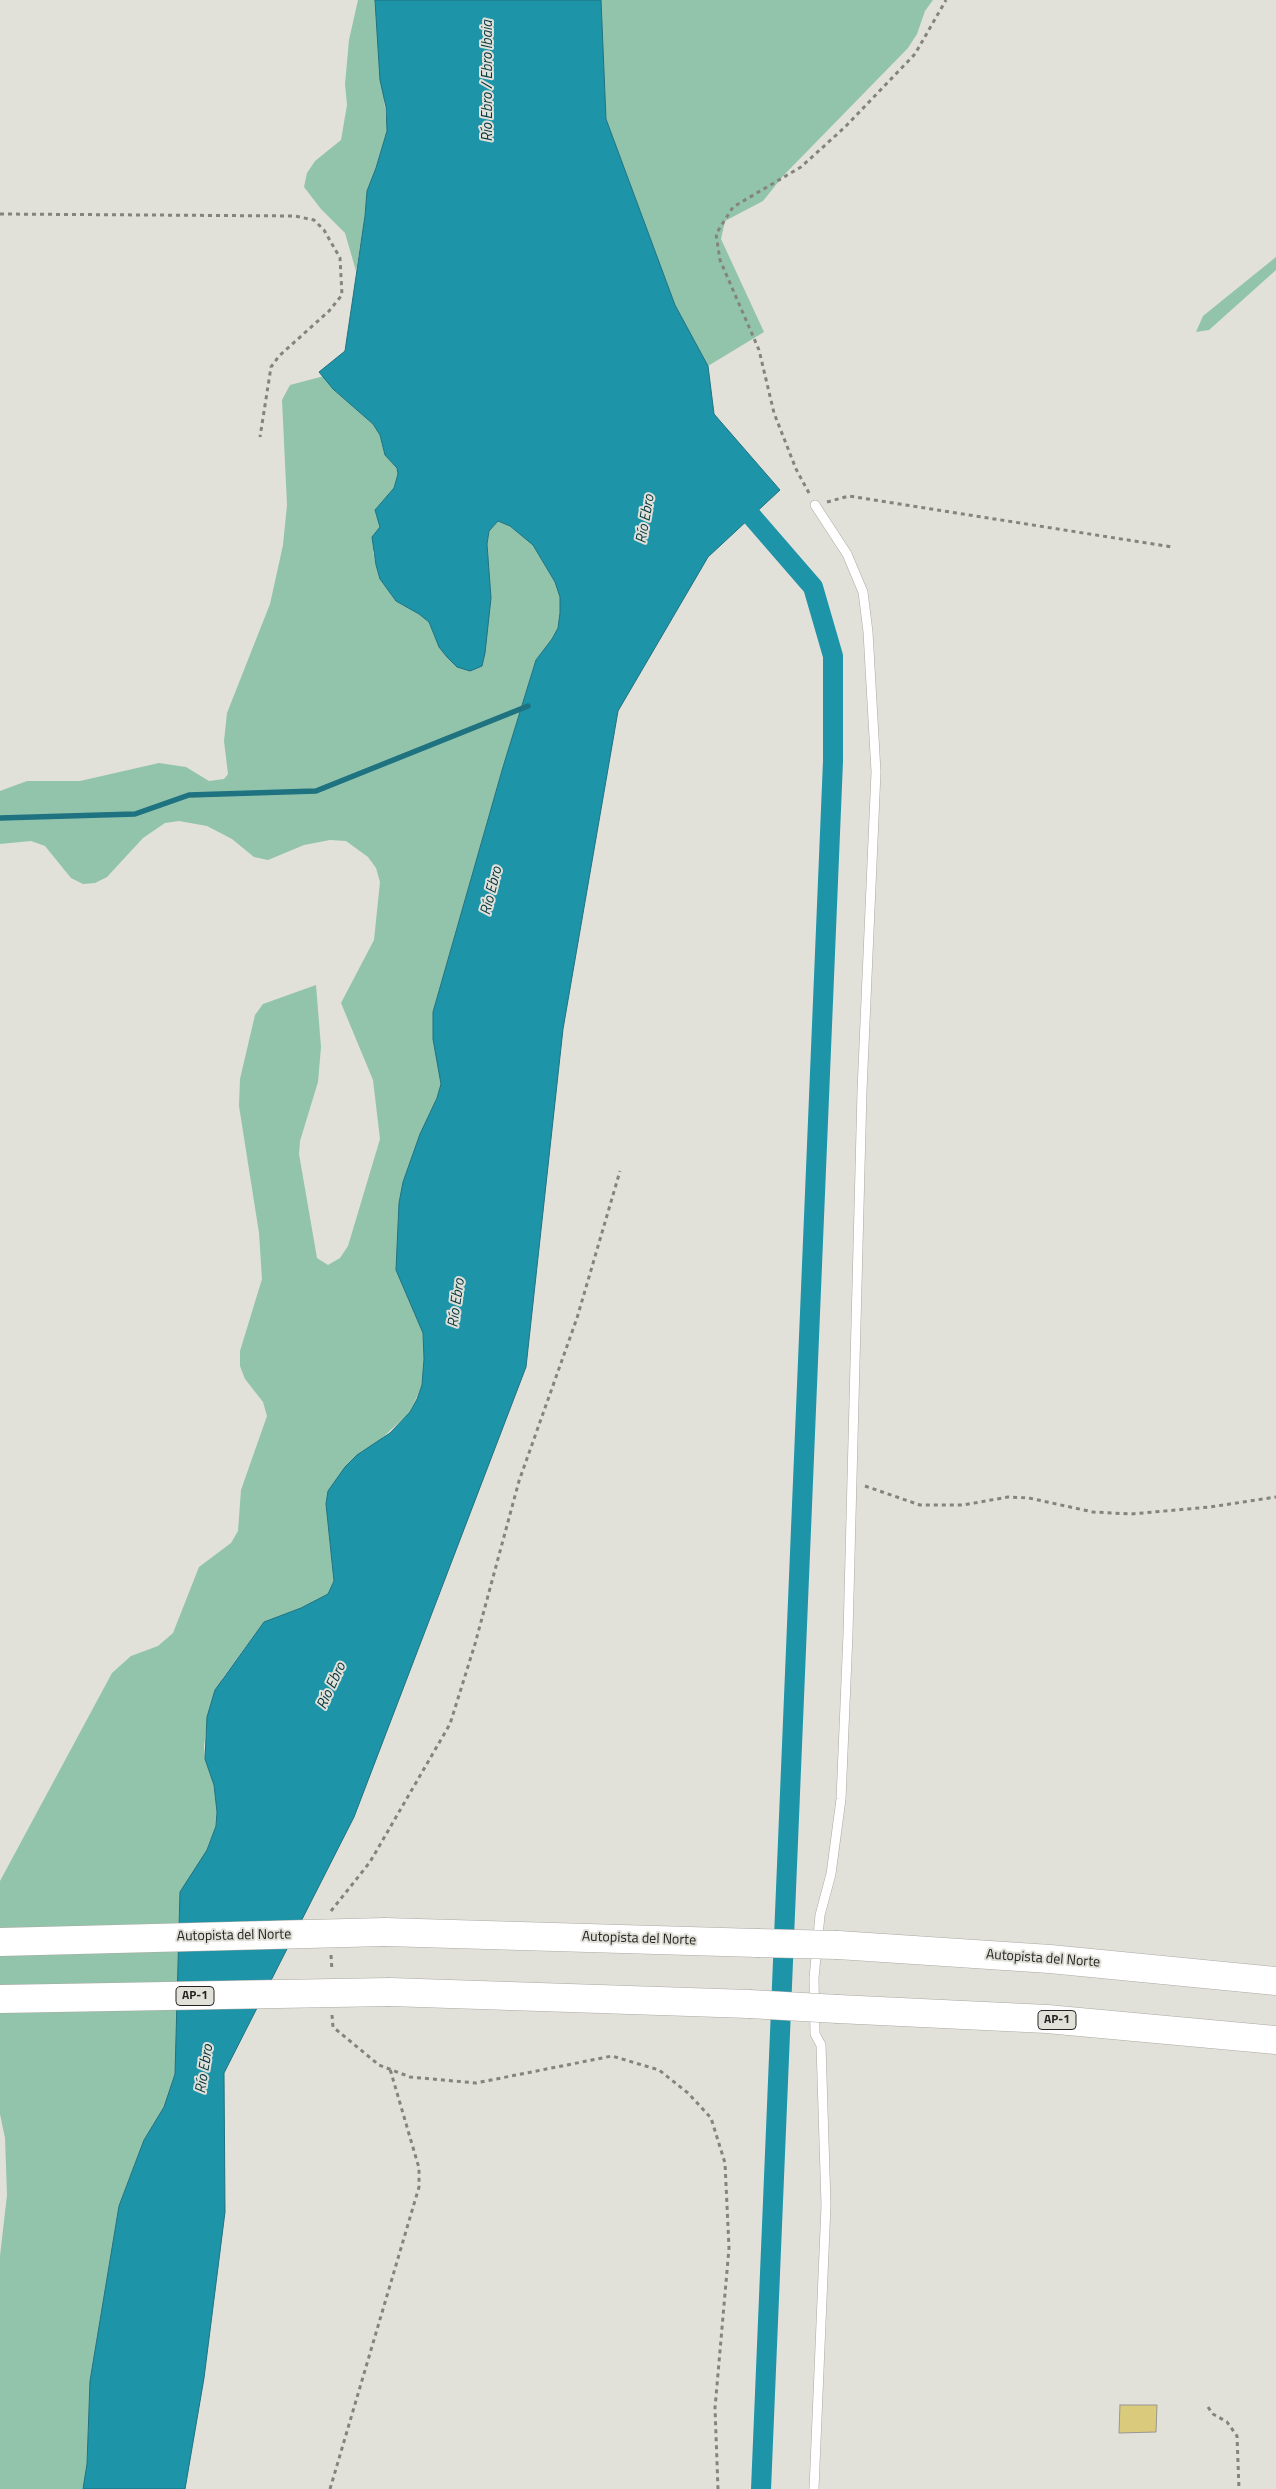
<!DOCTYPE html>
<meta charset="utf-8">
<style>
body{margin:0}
canvas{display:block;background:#e1e0d9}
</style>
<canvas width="1276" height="2489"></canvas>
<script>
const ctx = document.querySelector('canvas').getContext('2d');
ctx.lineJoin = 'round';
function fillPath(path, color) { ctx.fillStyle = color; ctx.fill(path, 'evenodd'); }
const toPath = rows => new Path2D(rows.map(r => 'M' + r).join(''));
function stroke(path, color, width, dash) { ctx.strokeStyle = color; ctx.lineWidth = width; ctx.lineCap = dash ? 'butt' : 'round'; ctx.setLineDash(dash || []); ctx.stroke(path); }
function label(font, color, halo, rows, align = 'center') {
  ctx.font = font + ' "Titillium Web",sans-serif'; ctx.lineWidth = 4; ctx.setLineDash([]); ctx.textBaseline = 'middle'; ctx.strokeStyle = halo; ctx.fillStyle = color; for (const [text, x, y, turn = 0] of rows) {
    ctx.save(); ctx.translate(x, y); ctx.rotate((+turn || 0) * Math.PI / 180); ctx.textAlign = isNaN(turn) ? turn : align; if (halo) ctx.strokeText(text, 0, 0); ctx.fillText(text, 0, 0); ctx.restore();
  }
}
const green = toPath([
 [358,0,375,0,387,131,376,168,367,191,365,216,356,271,345,233,321,209,304,187,307,173,315,161,341,140,347,105,345,84,349,40],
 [601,0,933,0,925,11,917,34,908,48,783,176,763,201,725,221,721,239,764,332,708,366,675,305,606,119],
 [1276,257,1276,270,1209,330,1196,332,1203,316],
 [324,376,333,389,373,424,380,435,385,455,397,468,398,474,394,488,375,510,380,527,373,552,376,565,380,579,396,601,420,614,429,622,439,647,482,666,491,598,487,544,489,531,498,521,510,526,533,544,555,582,560,597,560,613,558,628,552,639,536,660,503,767,433,1012,441,1084,437,1098,420,1134,403,1182,399,1204,396,1270,423,1333,424,1359,422,1385,410,1412,380,1440,326,1504,334,1581,328,1594,301,1608,264,1622,222,1679,206,1732,204,1746,205,1759,214,1785,217,1812,216,1826,207,1850,200,1861,175,2074,164,2107,144,2140,119,2206,90,2381,87,2464,83,2489,0,2489,0,2256,7,2195,5,2138,0,2114,0,1881,112,1673,131,1656,158,1646,173,1633,199,1567,231,1543,238,1531,241,1490,267,1416,263,1402,245,1379,240,1366,240,1351,262,1279,259,1233,239,1106,240,1079,255,1015,263,1004,316,985,321,1047,318,1082,300,1141,299,1154,317,1258,328,1265,340,1258,348,1246,380,1139,373,1080,341,1003,374,940,380,882,376,868,368,857,346,841,330,840,304,845,268,860,254,857,232,839,207,826,179,821,165,823,143,838,107,877,95,883,83,884,71,878,45,846,31,841,0,844,0,791,27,781,80,781,159,763,186,767,209,781,224,779,228,774,224,741,227,713,270,604,283,545,287,505,282,400,290,385]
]);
const water = toPath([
 [375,0,601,0,606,119,675,305,708,366,714,414,780,490,708,557,618,711,563,1029,526,1367,354,1817,224,2073,225,2212,204,2378,185,2489,83,2489,87,2464,90,2381,119,2206,144,2140,164,2107,175,2074,180,1892,207,1850,216,1826,217,1812,214,1785,205,1759,207,1717,215,1690,264,1622,301,1608,328,1594,334,1581,326,1504,328,1491,345,1467,357,1455,390,1433,410,1412,417,1399,422,1385,424,1359,423,1333,396,1270,399,1203,403,1182,420,1134,437,1098,441,1084,433,1039,433,1012,503,767,536,660,552,639,558,628,560,613,560,597,555,582,533,545,510,526,498,521,489,531,487,544,491,598,485,653,482,666,470,671,457,667,447,657,439,647,429,622,419,614,396,601,380,579,376,565,372,537,380,527,375,510,394,488,398,474,397,468,385,455,380,435,373,424,333,389,319,372,345,351,365,216,367,191,376,168,387,131,386,107,380,80,375,0]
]);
const stream = toPath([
 [0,818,135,814,189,795,316,791,528,706]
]);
const canal = toPath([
 [735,497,813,587,833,656,833,761,761,2489]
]);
const building = toPath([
 [1120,2405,1157,2405,1156,2432,1119,2433,1120,2405]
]);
const path = toPath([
 [0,214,295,216,314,220,324,230,340,258,342,295,329,311,279,356,271,367,260,437],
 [809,493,796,469,774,413,759,350,720,260,716,234,733,207,801,167,845,127,915,54,946,0],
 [827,502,849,496,1172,547],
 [865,1486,920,1505,963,1505,1008,1497,1029,1498,1093,1512,1131,1514,1210,1507,1276,1497],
 [331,1911,370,1862,450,1724,475,1644,519,1481,577,1318,620,1171],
 [331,1955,332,1971],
 [332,2015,333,2027,379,2065,410,2077,476,2083,612,2056,659,2070,688,2093,711,2118,725,2163,729,2248,715,2408,718,2489],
 [1208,2407,1213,2414,1227,2422,1237,2436,1239,2489],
 [330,2489,419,2187,419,2168,390,2069]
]);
const lane = toPath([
 [814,2489,826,2205,821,2045,815,2034,814,1978,820,1915,831,1874,841,1799,848,1634,862,1091,876,772,868,632,863,592,847,554,815,505]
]);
const highway = toPath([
 [385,1932,757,1943],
 [838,1945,1050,1959,1276,1981],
 [390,1992,749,2004],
 [838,2009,1047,2019,1276,2040]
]);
const highwayBridge = toPath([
 [0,1942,385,1932],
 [757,1943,838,1945],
 [0,1999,390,1992],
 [749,2004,838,2009]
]);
const shields = [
 [195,1996,38],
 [1057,2020,38]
];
const shieldNames = [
 ["AP-1",195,1996],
 ["AP-1",1057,2020]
];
const streetNames = [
 ["Autopista del Norte",234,1936,-1],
 ["Autopista del Norte",639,1939,2],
 ["Autopista del Norte",1043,1959,4]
];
const waterNames = [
 ["Río Ebro / Ebro Ibaia",488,81,-90],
 ["Río Ebro",646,519,-80],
 ["Río Ebro",492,891,-76],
 ["Río Ebro",457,1303,-82],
 ["Río Ebro",332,1686,-65],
 ["Río Ebro",205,2069,-81]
];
fillPath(green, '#92c4ac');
fillPath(water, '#1d94a8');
stroke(water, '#1f7280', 1);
stroke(stream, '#1f7280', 5.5);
stroke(canal, '#1d94a8', 20);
fillPath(building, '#dacb7c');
stroke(building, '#989791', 1);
stroke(lane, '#aaa9a2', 10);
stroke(highway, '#aaa9a2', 29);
stroke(path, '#84847f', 3, [4, 4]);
stroke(lane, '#fff', 9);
stroke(highway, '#fff', 28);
stroke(highwayBridge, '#aaa9a2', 29, []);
stroke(highwayBridge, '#fff', 28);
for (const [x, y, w] of shields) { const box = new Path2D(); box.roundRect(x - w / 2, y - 9.5, w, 19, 4); ctx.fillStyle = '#e1e0d9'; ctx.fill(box); stroke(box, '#242421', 1); }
label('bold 12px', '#242421', null, shieldNames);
label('14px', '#242421', '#e1e0d9', streetNames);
label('italic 15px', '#033740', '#e1e0d9', waterNames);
</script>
